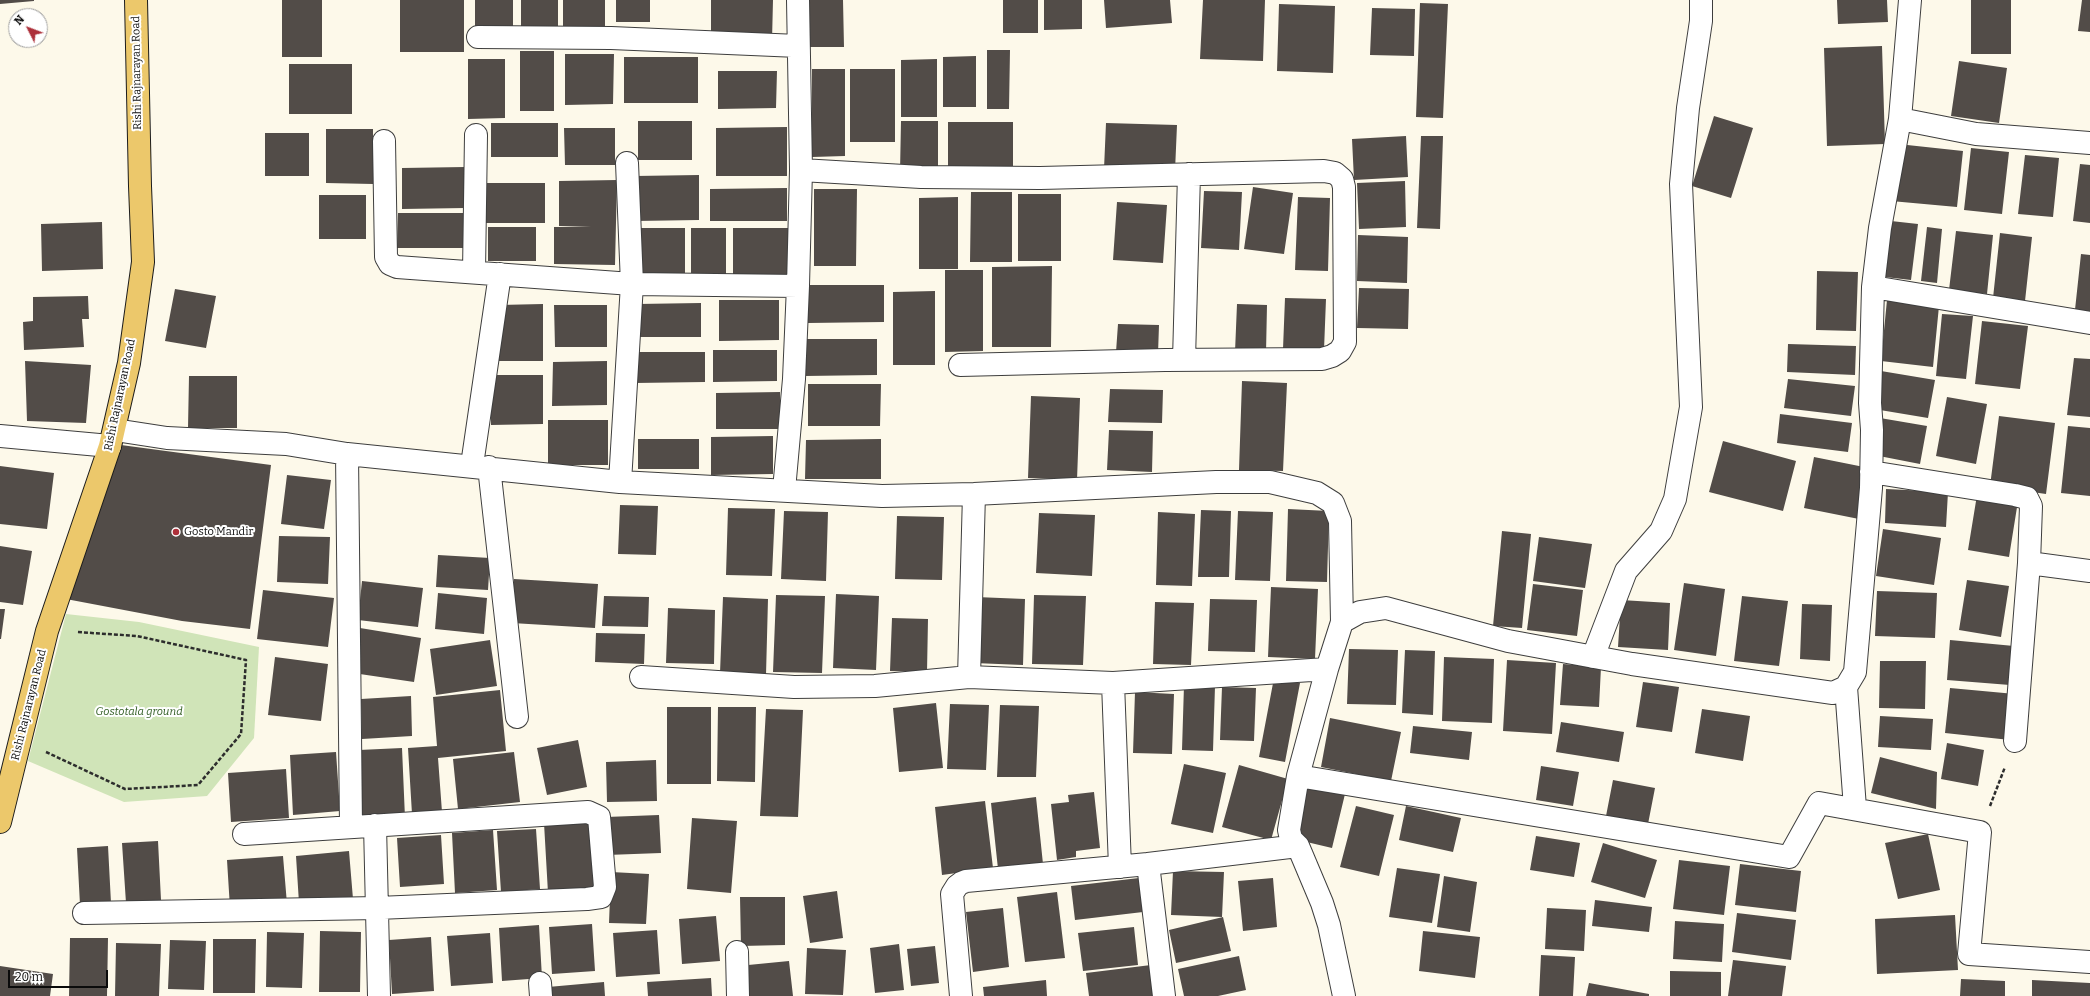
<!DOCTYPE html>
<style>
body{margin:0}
#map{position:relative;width:2090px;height:996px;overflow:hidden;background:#fdf9ea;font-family:Bitter,serif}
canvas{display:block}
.north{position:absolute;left:8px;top:8px;width:40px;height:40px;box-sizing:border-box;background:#fff;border:1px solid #9d9d9d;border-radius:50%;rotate:312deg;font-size:11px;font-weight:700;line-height:16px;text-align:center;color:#0b0b0b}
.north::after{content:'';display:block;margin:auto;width:14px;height:18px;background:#ad303a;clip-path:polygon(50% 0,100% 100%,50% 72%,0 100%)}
.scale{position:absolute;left:8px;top:970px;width:100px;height:18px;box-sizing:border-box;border:2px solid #0b0b0b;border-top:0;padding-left:5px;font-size:12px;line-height:14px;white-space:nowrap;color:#0b0b0b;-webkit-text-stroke:3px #fff;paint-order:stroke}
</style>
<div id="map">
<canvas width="2090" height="996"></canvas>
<div class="north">N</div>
<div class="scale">20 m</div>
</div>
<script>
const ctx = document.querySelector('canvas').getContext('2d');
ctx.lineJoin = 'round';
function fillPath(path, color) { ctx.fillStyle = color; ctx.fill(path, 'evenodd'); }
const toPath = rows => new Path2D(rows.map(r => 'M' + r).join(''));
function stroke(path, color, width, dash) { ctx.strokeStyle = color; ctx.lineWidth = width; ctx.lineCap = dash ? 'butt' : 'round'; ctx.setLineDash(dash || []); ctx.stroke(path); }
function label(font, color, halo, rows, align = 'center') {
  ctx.font = font + ' Bitter,serif'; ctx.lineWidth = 4; ctx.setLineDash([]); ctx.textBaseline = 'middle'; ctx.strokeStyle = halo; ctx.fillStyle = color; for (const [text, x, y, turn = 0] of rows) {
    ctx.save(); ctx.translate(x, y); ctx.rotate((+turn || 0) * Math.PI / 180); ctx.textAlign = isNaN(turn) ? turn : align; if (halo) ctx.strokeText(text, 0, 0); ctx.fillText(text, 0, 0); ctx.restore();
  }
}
const green = toPath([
 [66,614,139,622,259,647,254,738,207,796,124,802,28,761]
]);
const building = toPath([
 [0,0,34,0,34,1,0,4],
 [282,0,322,0,322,57,282,57],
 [400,0,464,0,464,52,400,52],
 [475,0,513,0,513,29,475,29],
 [521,0,558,0,558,29,521,30],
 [563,0,605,0,605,31,563,31],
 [616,0,650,0,650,22,616,22],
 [711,0,773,0,772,41,711,42],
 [808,0,843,0,844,47,807,47],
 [1003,0,1038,0,1038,33,1003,33],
 [1044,0,1082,0,1082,29,1044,30],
 [1104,0,1170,0,1172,23,1106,28],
 [1203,0,1265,0,1263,61,1200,59],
 [1837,0,1887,0,1888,22,1838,24],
 [1971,0,2011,0,2011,54,1971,54],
 [2082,0,2090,0,2090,32,2078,31],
 [1420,3,1448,4,1443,118,1416,117],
 [1279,4,1335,6,1333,73,1277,71],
 [1372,8,1415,9,1414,56,1370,55],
 [1882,46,1885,144,1827,146,1824,48],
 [987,50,1010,50,1009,109,987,109],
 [520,51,554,51,554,111,520,111],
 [565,54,614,54,613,104,565,105],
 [976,56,976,107,943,107,943,57],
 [624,57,698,57,698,103,624,103],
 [468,59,505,59,505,118,468,119],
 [937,59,937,117,901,117,901,60],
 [1959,61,2007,68,1999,123,1951,116],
 [289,64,352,64,352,114,289,114],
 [812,69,845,69,845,156,812,157],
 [850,69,895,69,895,142,850,142],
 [718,71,777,71,776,108,718,109],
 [1714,116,1753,128,1731,198,1692,186],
 [638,121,692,121,692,160,638,160],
 [901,121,938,121,938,172,900,172],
 [948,122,1013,122,1013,171,948,171],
 [491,123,558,123,558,157,491,157],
 [1106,123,1177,125,1175,171,1104,169],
 [787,127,787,176,716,176,716,128],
 [564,128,615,128,615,165,565,165],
 [326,129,373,129,373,184,326,183],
 [265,133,309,133,309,176,265,176],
 [1406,136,1408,177,1354,180,1352,139],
 [1421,136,1443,136,1440,229,1417,228],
 [1898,144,1963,151,1957,207,1891,201],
 [1971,148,2009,152,2002,214,1964,210],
 [2025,155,2059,158,2053,217,2018,214],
 [2080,164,2090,165,2090,223,2073,221],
 [465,167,465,208,402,209,402,168],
 [699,175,699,220,635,221,635,176],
 [617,180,615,265,554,264,554,227,591,227,559,226,559,181],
 [1405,181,1406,227,1359,229,1357,183],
 [482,183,545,183,545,223,482,223],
 [1253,187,1293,193,1284,254,1244,249],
 [787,188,787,221,710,221,710,189],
 [814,189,857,189,856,266,814,266],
 [1204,191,1242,192,1239,250,1201,248],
 [971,192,1012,192,1012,262,970,262],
 [1018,194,1061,194,1061,261,1018,261],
 [319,195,366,195,366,239,319,239],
 [958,197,958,269,919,269,919,198],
 [1298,197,1330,198,1328,271,1295,270],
 [1117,202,1167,205,1163,263,1113,260],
 [398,213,466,213,466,248,397,248],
 [1891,221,1918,224,1911,280,1885,277],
 [102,222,103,269,42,271,41,224],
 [488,227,536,227,536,261,488,261],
 [1927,227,1942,229,1937,283,1921,281],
 [636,228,685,228,685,276,636,277],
 [691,228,726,228,726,274,691,274],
 [733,228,788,228,788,274,733,274],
 [1956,231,1993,235,1987,294,1949,290],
 [2000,233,2032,237,2025,301,1993,298],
 [1358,235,1408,237,1407,283,1357,281],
 [2081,254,2090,255,2090,321,2074,319],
 [1052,266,1051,347,992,347,992,267],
 [945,270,983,270,983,351,945,352],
 [1817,271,1858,272,1856,331,1816,330],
 [807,285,884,285,884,322,808,323],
 [1359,288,1409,289,1408,329,1357,328],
 [175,289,216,296,206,348,165,341],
 [935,291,935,365,893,365,893,292],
 [88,296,89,319,82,319,84,347,24,350,23,322,33,321,33,297],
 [1285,298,1326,299,1324,350,1283,349],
 [719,300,779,300,779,340,719,341],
 [1887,300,1939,306,1933,367,1881,361],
 [701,303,701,337,637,337,637,304],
 [543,304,543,361,499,361,499,305],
 [1237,304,1267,305,1266,353,1235,352],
 [554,305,607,305,607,347,555,347],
 [1942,314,1973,316,1966,379,1936,376],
 [1982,321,2028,326,2020,389,1975,384],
 [1118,324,1159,325,1158,354,1116,352],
 [805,339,877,339,877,375,805,376],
 [1788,344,1856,346,1855,375,1787,372],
 [713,350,777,350,777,381,713,382],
 [634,352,705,352,705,382,635,383],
 [2074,358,2090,359,2090,417,2067,415],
 [25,361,91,365,86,423,27,421],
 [607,361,607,405,552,406,553,362],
 [1881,371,1935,380,1928,418,1874,409],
 [491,375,543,375,543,424,491,425],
 [189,376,237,376,237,428,188,428],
 [1788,379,1855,386,1851,416,1784,408],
 [1242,381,1287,383,1283,471,1239,470],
 [808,384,881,384,880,426,808,426],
 [1110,389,1163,390,1162,423,1108,422],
 [780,392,780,429,716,429,716,393],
 [1031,396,1080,398,1077,480,1028,478],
 [1947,397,1987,404,1976,464,1936,456],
 [1780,414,1852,423,1848,452,1777,443],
 [1999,416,2055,423,2046,494,1990,486],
 [1880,418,1927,426,1920,464,1874,455],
 [548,420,608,420,608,465,548,465],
 [2068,426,2090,428,2090,496,2061,493],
 [1109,430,1153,431,1152,472,1107,470],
 [773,436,773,474,711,475,711,437],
 [638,439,699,439,699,469,638,469],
 [881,439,881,479,805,479,806,440],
 [1723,441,1796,461,1783,511,1709,492],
 [121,445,271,465,250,629,182,621,66,599],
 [1814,457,1869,468,1859,519,1804,508],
 [0,466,54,473,47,529,0,524],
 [287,475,331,480,324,529,281,524],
 [1886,489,1948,492,1946,527,1885,523],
 [1977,495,2018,501,2009,557,1968,550],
 [620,505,658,506,656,555,618,554],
 [728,508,775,509,772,576,726,575],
 [1288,509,1329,511,1327,582,1286,581],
 [1201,510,1231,511,1229,577,1198,577],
 [784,511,828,512,826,581,781,579],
 [1238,511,1273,512,1270,581,1235,580],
 [1158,512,1195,514,1192,586,1156,585],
 [1039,513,1095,515,1092,576,1036,573],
 [897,516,944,517,942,580,895,579],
 [1883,529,1941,538,1934,585,1876,576],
 [1502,531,1531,534,1522,628,1493,626],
 [279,536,330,537,328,584,277,582],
 [1539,537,1592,544,1585,588,1533,581],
 [0,546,32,551,23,605,0,602],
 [438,555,490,558,488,590,436,587],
 [514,579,598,584,595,628,512,623],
 [1967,580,2009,586,2001,637,1959,630],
 [362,581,423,588,418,627,358,620],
 [1684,583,1725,589,1716,656,1674,650],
 [1533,584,1583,590,1577,636,1527,630],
 [1271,587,1318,589,1315,659,1268,657],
 [263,590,334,598,328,647,257,639],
 [1877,591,1937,593,1935,638,1875,636],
 [438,593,487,598,484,634,435,629],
 [836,594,879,596,876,670,833,668],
 [776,595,825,596,822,673,773,672],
 [1034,595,1086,596,1083,665,1032,664],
 [604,596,649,597,648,627,602,626],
 [1742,596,1788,601,1779,666,1734,661],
 [723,597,768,599,766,675,720,673],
 [976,597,1025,599,1023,665,974,663],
 [1210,599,1257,600,1255,652,1208,651],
 [1621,600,1670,603,1668,650,1618,647],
 [1155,602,1194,603,1191,665,1153,664],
 [1802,604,1832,605,1830,661,1800,659],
 [668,608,715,610,714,664,666,663],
 [0,609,5,609,1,639,0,639],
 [892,618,928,619,927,672,890,671],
 [360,628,421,638,414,682,353,673],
 [596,633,645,634,644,664,595,662],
 [490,640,497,686,436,695,430,649],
 [1950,640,2014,646,2010,685,1947,680],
 [1349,649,1398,650,1396,705,1347,704],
 [1405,650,1435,651,1433,715,1402,713],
 [275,657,328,664,321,721,268,715],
 [1444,657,1494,659,1492,723,1442,721],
 [1507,660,1556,663,1552,734,1503,731],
 [1880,661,1926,661,1925,709,1879,708],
 [1563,664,1601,667,1599,707,1560,705],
 [1274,678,1300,683,1285,762,1259,757],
 [1643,682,1679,687,1672,732,1636,727],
 [1184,685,1215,686,1213,751,1182,750],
 [1222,687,1256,688,1254,741,1220,740],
 [1950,688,2015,694,2010,740,1945,733],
 [500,690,506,751,438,758,442,812,412,814,408,748,437,746,433,697],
 [1135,692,1174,694,1172,754,1133,753],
 [411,696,412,736,362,739,361,699],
 [936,703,943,768,899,772,893,708],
 [950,704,989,705,986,770,947,769],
 [1000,705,1039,706,1036,777,997,777],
 [667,707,711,707,711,784,667,784],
 [718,707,756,707,755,782,717,781],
 [766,709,803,710,798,817,760,816],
 [1702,709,1750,716,1743,761,1695,753],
 [1880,716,1933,719,1931,750,1878,747],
 [1330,718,1401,732,1391,781,1321,767],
 [1561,722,1624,732,1619,762,1556,752],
 [1413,726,1472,732,1469,760,1410,753],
 [578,740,587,787,547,795,537,748],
 [1947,743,1984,750,1978,786,1941,779],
 [402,748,405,818,361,819,359,750],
 [336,752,340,811,293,815,290,755],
 [514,752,520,802,458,809,453,759],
 [1880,757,1937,772,1936,809,1871,793],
 [656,760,657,801,607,802,606,762],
 [1184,764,1226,773,1213,833,1171,824],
 [1239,765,1288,779,1271,840,1222,827],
 [1541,766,1579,772,1573,806,1536,800],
 [286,769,289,818,231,822,228,773],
 [1613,780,1655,788,1648,824,1606,816],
 [1306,786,1345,794,1332,848,1294,839],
 [1094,792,1100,848,1076,851,1076,857,1057,860,1051,804,1069,802,1068,795],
 [1036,797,1043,864,998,869,991,803],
 [985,801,993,868,942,875,935,807],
 [1356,806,1394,815,1379,876,1340,867],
 [1406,806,1461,818,1453,852,1399,840],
 [659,815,661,853,607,855,606,817],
 [692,818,737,821,731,893,687,889],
 [589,820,594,890,548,893,544,823],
 [536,829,540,889,501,892,497,831],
 [493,830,497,890,455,893,452,833],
 [1928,834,1940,890,1898,899,1885,843],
 [441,835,444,884,400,887,397,838],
 [1536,836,1580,843,1574,877,1530,870],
 [158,841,161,900,126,903,122,843],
 [1603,843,1657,860,1645,898,1591,882],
 [108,846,111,903,80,905,77,848],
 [349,851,353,899,299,903,296,856],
 [283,856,287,904,230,908,227,860],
 [1679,860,1730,866,1724,915,1673,909],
 [1740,864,1801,871,1796,912,1735,905],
 [1397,868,1440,874,1432,923,1389,917],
 [1173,871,1224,872,1222,917,1171,915],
 [611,872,649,874,646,924,609,923],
 [1444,876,1477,882,1470,932,1437,927],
 [1139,878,1143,912,1075,920,1071,886],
 [1273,878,1277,927,1243,931,1238,881],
 [837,891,843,938,810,943,803,896],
 [1057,892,1065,958,1025,962,1017,897],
 [740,897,785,897,785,945,741,946],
 [1595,900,1652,907,1649,932,1592,926],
 [1003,908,1009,967,973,972,966,912],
 [1547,908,1586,910,1584,951,1545,949],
 [1737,913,1796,920,1791,960,1732,952],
 [1955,915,1958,970,1877,974,1875,919],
 [716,916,720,961,682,964,679,919],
 [1223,917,1231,951,1176,963,1169,930],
 [1675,921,1724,924,1722,962,1673,959],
 [592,924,595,971,552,974,549,927],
 [539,925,542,978,502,981,499,928],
 [1134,927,1138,965,1083,971,1078,933],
 [657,930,660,974,616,977,613,933],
 [320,931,361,932,360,992,319,992],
 [1423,931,1480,937,1475,978,1419,971],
 [267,932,304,933,302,988,266,987],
 [490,933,493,983,451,986,447,936],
 [431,937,434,991,392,994,389,940],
 [70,938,108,938,107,996,69,996],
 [213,939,256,939,255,993,213,993],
 [170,940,206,941,204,990,168,989],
 [116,943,161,944,159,996,115,996],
 [899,944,904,990,875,993,870,948],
 [935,946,939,983,911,986,907,949],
 [807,948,846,950,843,995,805,994],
 [1541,955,1575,957,1573,996,1539,996],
 [1239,956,1246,990,1218,996,1184,996,1178,969],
 [1733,960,1786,966,1782,996,1728,996],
 [789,961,793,996,741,996,738,966],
 [1151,965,1155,996,1089,996,1086,973],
 [0,966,53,974,50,996,0,996],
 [1670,971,1721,972,1721,996,1670,996],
 [711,978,712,996,648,996,647,982],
 [1961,979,2005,981,2005,996,1960,996],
 [1046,980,1047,996,984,996,983,987],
 [2032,980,2090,983,2090,996,2032,996],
 [604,982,605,996,548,996,548,987],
 [1589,983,1649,994,1649,996,1586,996]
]);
const path = toPath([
 [46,752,125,789,198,785,241,734,246,660,137,636,77,632],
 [1990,806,2005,767]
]);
const minor = toPath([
 [478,37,611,38,798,46],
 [1900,119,1976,134,2090,143],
 [384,141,386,257,390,264,397,267,632,284,627,163],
 [801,170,921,177,1040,178,1324,171,1335,173,1342,179,1344,187,1345,342,1340,351,1332,356,1322,359,1165,360,960,365],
 [474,272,476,135],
 [1873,287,2090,323],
 [1184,360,1189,174],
 [115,430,167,438,286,444,347,454,620,482,882,496,974,494,1216,482,1270,482,1317,493,1333,503,1340,521,1342,622],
 [0,436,110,446],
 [347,454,351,826],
 [472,465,500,274],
 [489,467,517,717],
 [1871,472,2015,495,2027,498,2031,506,2029,563,2015,741],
 [620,482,632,284,798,286],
 [784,490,794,379,798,286,801,170,798,0],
 [2029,563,2090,571],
 [1593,657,1626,571,1661,531,1675,499,1691,407,1681,184,1688,108,1701,21,1701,0],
 [1327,669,1298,776,1289,830,1291,839,1298,846,1322,903,1329,925,1344,996],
 [641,677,794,687,875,686,969,677,1113,683],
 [969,677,974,494],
 [1846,687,1855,808],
 [1298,776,1789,857,1819,803,1980,832,1969,954,2090,962],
 [375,825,379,996],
 [1148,864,1164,996],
 [1120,867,1113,683,1327,669,1342,622,1360,612,1386,608,1508,641,1632,664,1833,693,1846,687,1855,672,1871,488,1872,430,1870,403,1873,287,1880,228,1900,119,1910,0],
 [84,913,378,908,587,899,601,897,605,887,599,817,588,812,244,834],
 [737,952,738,996],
 [540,983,541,996],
 [961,996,952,894,957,886,961,883,966,881,1148,864,1298,846]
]);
const major = toPath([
 [0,822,47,631,110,446,129,363,143,262,140,186,136,0]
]);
const markers = [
 [176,532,4,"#ad303a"]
];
const streetNames = [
 ["Rishi Rajnarayan Road",137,73,-91],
 ["Rishi Rajnarayan Road",120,395,-78],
 ["Rishi Rajnarayan Road",29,705,-76]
];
const poiNames = [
 ["Gosto Mandir",184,532]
];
const parkNames = [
 ["Gostotala ground",139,712]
];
fillPath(green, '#d0e4b8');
fillPath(building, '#524c48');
stroke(minor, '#3e3e3e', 24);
stroke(major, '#1c1c1c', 24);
stroke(path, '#2d2d2d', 2.5, [4, 2]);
stroke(minor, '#fff', 22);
stroke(major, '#ecc86b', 22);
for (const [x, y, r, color] of markers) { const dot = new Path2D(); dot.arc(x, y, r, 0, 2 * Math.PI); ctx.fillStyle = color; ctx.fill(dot); stroke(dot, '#fff', 1.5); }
label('11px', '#0b0b0b', '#fff', streetNames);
label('11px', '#0b0b0b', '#fff', poiNames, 'left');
label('italic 11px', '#305c22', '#fff', parkNames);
</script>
